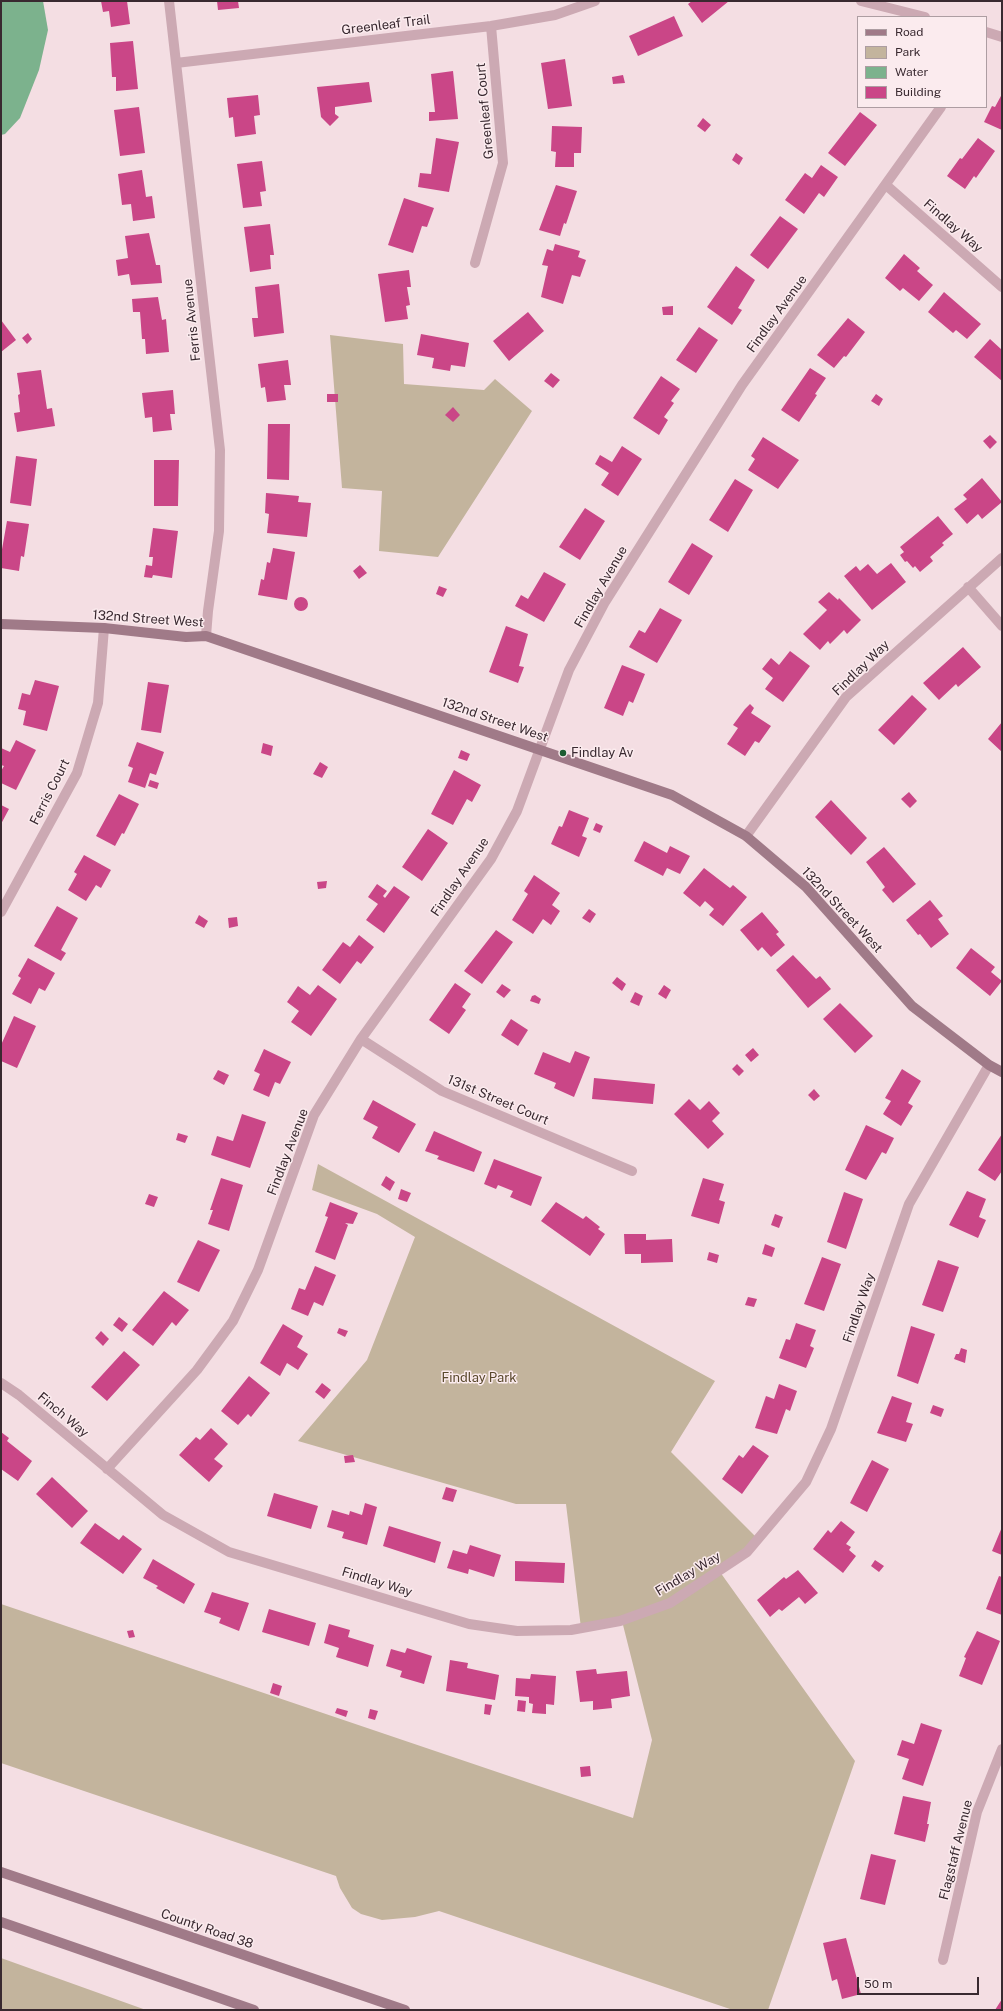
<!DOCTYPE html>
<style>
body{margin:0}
#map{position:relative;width:1003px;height:2011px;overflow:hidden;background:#f4dee3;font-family:"Public Sans",sans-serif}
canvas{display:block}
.frame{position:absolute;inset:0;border:2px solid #392930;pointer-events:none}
.legend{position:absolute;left:857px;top:16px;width:130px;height:92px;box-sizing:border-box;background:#fbebee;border:1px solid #ad9da2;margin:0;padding:5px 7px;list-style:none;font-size:12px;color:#392930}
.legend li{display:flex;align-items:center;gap:8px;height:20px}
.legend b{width:20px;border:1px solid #ad9da2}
.scale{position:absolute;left:857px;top:1977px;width:122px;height:18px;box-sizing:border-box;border:2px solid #392930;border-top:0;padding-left:5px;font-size:12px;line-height:14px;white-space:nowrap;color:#392930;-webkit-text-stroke:3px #fbebee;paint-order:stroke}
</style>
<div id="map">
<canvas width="1003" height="2011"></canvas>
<div class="frame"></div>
<ul class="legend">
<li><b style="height:5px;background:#a07a88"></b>Road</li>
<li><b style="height:11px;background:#c3b49d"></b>Park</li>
<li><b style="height:11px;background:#7cb28d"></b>Water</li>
<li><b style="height:11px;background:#ca4687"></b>Building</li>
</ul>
<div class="scale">50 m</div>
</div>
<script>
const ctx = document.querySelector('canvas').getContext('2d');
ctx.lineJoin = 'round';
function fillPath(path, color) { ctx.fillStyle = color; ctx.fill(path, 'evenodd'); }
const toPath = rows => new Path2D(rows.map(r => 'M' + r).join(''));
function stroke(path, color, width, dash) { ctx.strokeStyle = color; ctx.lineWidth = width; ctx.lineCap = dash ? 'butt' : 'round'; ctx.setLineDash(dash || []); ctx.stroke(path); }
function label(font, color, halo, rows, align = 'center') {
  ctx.font = font + ' "Public Sans",sans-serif'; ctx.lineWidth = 3; ctx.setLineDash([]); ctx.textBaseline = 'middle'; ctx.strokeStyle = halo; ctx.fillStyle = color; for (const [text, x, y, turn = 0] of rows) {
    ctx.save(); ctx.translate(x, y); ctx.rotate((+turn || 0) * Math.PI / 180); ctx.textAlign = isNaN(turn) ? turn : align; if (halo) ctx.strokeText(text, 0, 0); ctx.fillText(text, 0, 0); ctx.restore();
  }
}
const green = toPath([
 [330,335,403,344,404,384,484,390,495,379,532,411,438,557,379,551,382,491,342,488],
 [318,1164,715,1381,671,1452,760,1541,720,1572,855,1761,768,2010,733,2010,439,1911,415,1917,382,1920,361,1914,352,1908,340,1888,336,1876,1,1763,1,1604,633,1818,652,1740,622,1621,581,1628,566,1504,516,1504,298,1441,367,1360,415,1237,377,1214,312,1190],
 [1,1958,146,2010,1,2010]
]);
const water = toPath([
 [1,1,43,1,48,30,39,70,20,118,5,134,1,135]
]);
const building = toPath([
 [101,1,127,1,130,24,111,27,109,11,103,12],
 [217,1,238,1,239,8,218,10],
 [692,1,729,1,702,23,688,4],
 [674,16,683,36,638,56,629,36],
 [133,41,138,89,116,91,116,77,112,77,110,43],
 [565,59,572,106,548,109,541,63],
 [453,71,458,119,429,121,429,112,435,112,431,74],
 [623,75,625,83,613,84,612,77],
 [369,82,372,102,335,107,335,114,339,117,330,126,321,117,317,87],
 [1002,94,1002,130,984,122,992,106,995,107],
 [258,95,260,115,254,116,256,134,235,137,233,117,229,118,227,98],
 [139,107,145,153,120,156,114,110],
 [860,112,877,125,845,166,828,153],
 [703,118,711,125,705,132,697,126],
 [552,126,582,127,581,153,574,153,574,167,555,167,556,152,551,151],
 [436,138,459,142,449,192,418,187,420,173,431,174],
 [978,138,995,151,976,178,974,176,965,189,947,176,960,158,962,159],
 [736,153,743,158,739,165,732,160],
 [262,161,266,191,260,192,262,206,243,208,237,164],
 [821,165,838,177,824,197,819,193,804,214,785,200,805,173,812,178],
 [142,170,146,197,152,196,155,218,133,221,131,204,122,205,118,174],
 [556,185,577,191,566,224,564,223,560,236,539,230],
 [404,198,434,208,427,227,422,226,413,253,388,245],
 [780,216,798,229,768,269,750,255],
 [270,224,274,255,270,255,271,269,250,272,244,227],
 [149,233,156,265,160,265,162,283,131,285,129,274,118,276,116,260,128,258,125,236],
 [555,244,580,251,578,257,586,260,580,277,572,275,563,304,541,297,548,266,542,265,547,249,553,251],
 [904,254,920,268,917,271,933,285,919,301,903,288,900,291,885,278],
 [736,266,755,280,738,308,742,310,732,325,707,307],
 [409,270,411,287,407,287,410,305,406,306,408,319,385,322,378,274],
 [279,284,284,333,254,337,252,318,258,318,255,287],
 [944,292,981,324,967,339,956,330,953,333,928,312],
 [158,297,162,320,166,319,169,352,146,354,145,339,142,339,140,312,133,312,132,299],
 [673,306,673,315,663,315,662,307],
 [528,312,544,331,509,361,493,341],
 [848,318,865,332,846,357,844,356,834,368,817,355],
 [1,320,16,340,1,352],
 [699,327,718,340,696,373,676,360],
 [28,333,32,339,27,344,22,338],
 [421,334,469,343,465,367,451,365,450,371,432,368,434,358,417,355],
 [990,339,1002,350,1002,381,974,357],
 [288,360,291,385,284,385,286,400,267,402,265,387,261,388,258,364],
 [810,368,826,378,815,394,817,395,799,422,781,410],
 [41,370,47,409,52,408,55,426,17,432,14,413,20,412,18,395,20,394,17,373],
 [551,373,560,380,553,388,544,381],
 [661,376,680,389,671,401,674,403,664,417,668,420,659,435,633,418],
 [173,390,175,414,170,414,172,430,153,432,152,417,145,418,142,393],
 [327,394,338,394,338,402,327,402],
 [876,394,883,399,879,406,871,401],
 [453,407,460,415,453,422,445,415],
 [268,424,290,424,289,480,267,479],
 [990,435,997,442,990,449,983,441],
 [763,437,799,460,778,489,748,470,755,459,751,456],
 [622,446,642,459,618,496,601,485,609,473,595,464,600,455,612,462],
 [16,456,37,459,31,506,10,503],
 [154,460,179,460,178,506,154,506],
 [982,478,1002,502,982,519,978,514,967,524,954,509,967,499,963,495],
 [735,479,753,490,728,532,709,520],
 [266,493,299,496,298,502,311,503,307,537,267,533,269,514,265,513],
 [585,508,605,521,580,560,559,547],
 [938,516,953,534,942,543,944,545,930,557,933,561,920,572,915,566,913,568,907,561,905,562,900,555,904,552,900,547],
 [7,521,29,524,24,557,21,556,19,571,1,568,1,555],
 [153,528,178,531,172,578,153,575,152,578,144,577,146,565,152,566,153,557,149,557],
 [692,543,713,556,689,595,668,582],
 [273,548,295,552,287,600,258,595,261,579,264,580,267,562,270,563],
 [891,563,906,582,872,610,844,576,856,566,860,571,868,564,877,574],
 [360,565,367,573,359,579,353,571],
 [544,572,566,584,544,622,515,606,521,595,528,599],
 [439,586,447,589,443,597,436,594],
 [829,592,838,600,839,598,861,620,847,634,844,630,830,644,828,641,820,650,803,634,827,610,818,602],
 '294 604a7 7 0 1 1 14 0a7 7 0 1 1-14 0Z',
 [660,608,682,620,657,663,629,647,639,630,645,633],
 [506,626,528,634,519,666,524,667,518,683,489,672],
 [963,647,981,667,958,687,956,684,939,700,923,683],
 [790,651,810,666,783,702,765,689,773,678,762,669,771,658,779,665],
 [622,665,645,674,633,703,629,701,623,716,604,708],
 [35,680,59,686,47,731,23,725,26,711,18,709,22,693,30,695],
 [148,682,169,685,161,733,141,730],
 [912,695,927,709,894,745,878,730],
 [750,704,754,708,751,713,771,726,759,743,755,741,745,756,727,744,738,728,733,725,745,709],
 [1002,722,1002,752,988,739],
 [16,740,36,750,16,790,1,783,1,771,4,766,1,765,1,748,10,752],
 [137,742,164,752,156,775,150,773,145,788,128,782,133,768,128,766],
 [263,743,273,746,271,756,261,753],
 [461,750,470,754,467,761,458,758],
 [320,762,328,767,322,778,313,774],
 [454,770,481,785,472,802,467,799,453,825,431,814],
 [150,780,159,783,157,789,148,786],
 [909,792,917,801,910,808,901,799],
 [119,794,139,804,124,834,122,833,115,846,96,836],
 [831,800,867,838,851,855,815,817],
 [1,805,9,809,1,824],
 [569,810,589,818,582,836,587,838,579,857,551,844,559,826,562,827],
 [596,823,603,826,600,833,593,830],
 [428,829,448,843,422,881,402,867],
 [644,841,667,853,670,846,690,856,680,874,667,868,663,876,634,861],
 [884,847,916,884,893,903,882,890,885,887,866,862],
 [84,855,111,870,101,888,96,885,86,901,68,890,77,874,74,872],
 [704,868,730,888,733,885,747,897,723,926,709,915,714,909,705,901,700,907,683,893],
 [534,875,560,893,552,905,560,911,551,925,543,919,533,934,512,920,528,894,524,891],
 [327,881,326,888,318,889,317,882],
 [377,884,387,891,383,896,385,898,394,886,410,897,384,933,366,920,378,904,368,897],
 [930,900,943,916,938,919,949,934,931,948,920,934,918,935,906,920],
 [57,906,78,918,61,950,66,953,61,961,34,946],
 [589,909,596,914,590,923,582,918],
 [762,912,779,932,776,934,785,945,771,957,762,947,758,951,740,930],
 [199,915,208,921,204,928,195,923],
 [237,917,238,926,229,928,228,918],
 [496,930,513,942,482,984,464,971],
 [359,935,374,947,361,964,357,961,340,984,322,970,343,942,350,947],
 [971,948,995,967,991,972,1002,981,990,996,956,968],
 [793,955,816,979,820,976,831,989,808,1008,776,970],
 [28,958,55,973,45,991,39,988,31,1004,12,994,21,978,18,976],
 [617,977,626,984,622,991,612,983],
 [455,983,471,994,462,1007,466,1010,449,1034,429,1020],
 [502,984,511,990,504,998,496,992],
 [318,985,337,999,311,1036,291,1022,299,1011,287,1002,298,986,310,995],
 [664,985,671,990,666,999,658,994],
 [635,992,643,996,639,1006,630,1002],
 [535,995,541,999,539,1004,530,1001,532,996],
 [840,1003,873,1036,855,1053,823,1019],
 [14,1016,36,1026,17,1068,1,1061,1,1045],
 [511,1019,528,1030,518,1046,501,1035],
 [753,1048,759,1055,751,1062,745,1055],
 [264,1049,291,1062,280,1084,275,1082,269,1097,253,1090,260,1074,254,1071],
 [575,1051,590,1057,574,1097,554,1088,556,1083,534,1074,543,1052,570,1063],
 [737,1064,744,1071,739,1076,732,1069],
 [902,1069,921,1081,908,1103,913,1106,901,1126,883,1114,891,1101,885,1098],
 [218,1070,229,1075,224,1085,213,1079],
 [594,1078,655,1084,653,1104,592,1099],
 [814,1089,820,1096,814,1101,808,1095],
 [689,1099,700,1110,709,1101,720,1113,712,1121,724,1134,708,1149,674,1114],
 [373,1100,416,1124,399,1153,372,1138,378,1127,363,1119],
 [242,1114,266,1122,250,1168,211,1155,217,1136,233,1141],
 [866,1125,894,1138,886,1154,882,1152,866,1180,845,1170],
 [434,1131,482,1152,474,1172,437,1159,439,1156,425,1151],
 [178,1133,188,1136,185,1143,176,1140],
 [1002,1134,1002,1171,995,1181,978,1170],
 [494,1159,542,1177,531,1206,510,1197,513,1191,498,1185,496,1189,484,1184],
 [386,1176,395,1182,390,1191,381,1185],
 [221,1178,243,1185,229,1231,208,1224,213,1210,210,1210],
 [703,1178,724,1184,719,1200,725,1202,719,1224,691,1216],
 [401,1189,411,1193,407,1202,398,1199],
 [967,1191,986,1199,979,1217,986,1220,978,1238,949,1225],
 [844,1192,863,1199,846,1249,827,1242],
 [149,1194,158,1197,154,1207,145,1204],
 [330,1202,358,1213,353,1224,345,1223,348,1225,335,1260,315,1252,328,1217,325,1216],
 [556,1202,583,1219,586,1216,600,1227,598,1229,605,1234,590,1256,541,1221],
 [775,1214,783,1217,779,1228,771,1225],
 [624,1234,646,1234,646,1240,672,1239,673,1262,641,1263,641,1254,625,1254],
 [198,1240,220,1250,199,1292,177,1282],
 [765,1244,775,1248,772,1257,762,1254],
 [709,1252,719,1255,717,1263,707,1260],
 [822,1257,841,1264,824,1311,804,1304],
 [938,1260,959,1267,943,1312,922,1305],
 [315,1266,336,1275,323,1306,314,1302,308,1316,291,1309,299,1288,305,1290],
 [164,1291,189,1310,176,1326,172,1322,153,1346,132,1330],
 [748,1297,757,1299,754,1307,745,1305],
 [119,1317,128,1324,122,1332,113,1325],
 [796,1323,816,1330,810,1346,814,1348,806,1368,779,1358,786,1339,790,1340],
 [283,1324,303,1336,297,1347,308,1354,298,1370,287,1363,280,1376,260,1363],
 [911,1326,935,1334,918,1384,897,1376],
 [339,1328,348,1331,345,1337,337,1333],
 [101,1331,109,1339,103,1346,95,1338],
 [961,1348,967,1350,965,1363,954,1359,956,1354,959,1354],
 [124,1351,140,1365,107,1401,91,1387],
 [249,1376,270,1393,251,1417,248,1414,238,1425,221,1411],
 [322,1383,331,1390,324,1399,315,1392],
 [779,1384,797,1391,790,1411,786,1409,777,1434,755,1428,766,1396,774,1399],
 [892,1396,912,1403,906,1422,913,1424,906,1442,877,1433],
 [933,1405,944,1409,941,1417,930,1413],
 [211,1428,228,1444,214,1459,223,1466,209,1482,179,1455,196,1437,200,1440],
 [1,1432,9,1438,7,1441,32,1461,18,1481,1,1469],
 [753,1445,769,1456,742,1494,722,1479,739,1455,743,1458],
 [353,1455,355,1462,345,1463,344,1456],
 [872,1460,889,1469,867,1512,850,1503],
 [52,1477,88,1511,72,1528,36,1494],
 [446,1487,457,1490,453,1502,442,1499],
 [274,1493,318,1506,311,1529,267,1516],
 [365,1503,377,1507,367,1545,342,1538,344,1532,327,1527,332,1510,349,1515,350,1511,362,1515],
 [841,1521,855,1532,846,1544,851,1547,849,1550,856,1556,843,1573,813,1549,828,1530,831,1533],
 [95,1523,119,1540,123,1535,142,1549,123,1574,80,1543],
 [389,1526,441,1542,435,1563,383,1546],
 [1002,1527,1002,1555,992,1551],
 [470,1545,501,1555,494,1577,469,1569,468,1574,447,1568,453,1550,467,1554],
 [153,1559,195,1584,184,1604,156,1588,158,1586,143,1578],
 [875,1560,884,1566,879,1572,871,1566],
 [515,1561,565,1563,564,1583,515,1581],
 [798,1570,818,1593,805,1604,799,1597,782,1611,779,1609,770,1617,757,1600,784,1577,786,1579],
 [999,1576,1002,1577,1002,1615,986,1609],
 [212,1592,249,1603,239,1631,219,1623,221,1618,204,1612],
 [269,1609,316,1623,309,1646,262,1632],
 [329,1624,350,1630,348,1637,374,1645,368,1667,336,1657,339,1648,324,1643],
 [133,1630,135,1637,129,1638,127,1631],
 [977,1631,1000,1641,982,1685,959,1676,966,1658,964,1657],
 [407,1648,432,1656,424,1684,400,1677,402,1671,386,1666,391,1649,405,1653],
 [450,1660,468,1663,467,1668,499,1675,495,1700,446,1691],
 [596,1669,597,1674,627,1671,630,1696,611,1699,612,1708,593,1710,593,1701,580,1702,576,1671],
 [531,1674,556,1676,554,1705,546,1704,546,1714,532,1713,533,1704,529,1703,529,1697,515,1696,516,1678,530,1679],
 [273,1683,282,1686,279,1696,270,1693],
 [518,1700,526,1701,525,1712,517,1711],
 [485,1704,492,1705,490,1715,484,1714],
 [337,1708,348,1711,346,1717,335,1713],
 [370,1709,378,1711,375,1720,368,1718],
 [921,1723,942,1730,923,1786,902,1779,909,1759,897,1755,902,1740,914,1744],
 [590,1766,591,1776,581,1777,580,1767],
 [903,1796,931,1802,927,1824,929,1824,925,1842,894,1834],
 [871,1854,896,1860,885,1905,860,1899],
 [846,1938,861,1994,842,1999,837,1979,832,1981,823,1943],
 [1002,1999,1002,2010,995,2010]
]);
const street = toPath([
 [169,1,220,450,219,531,208,611,206,636],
 [861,1,925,17],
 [986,32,1002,37],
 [176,63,491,26,555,15,595,1],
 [886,185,1002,287],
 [475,263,503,163,491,26],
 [968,587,1002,626],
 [746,836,846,697,1002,558],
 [1,912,77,773,98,703,104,628],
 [361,1039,442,1091,632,1171],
 [1,1383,19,1395,163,1515,229,1552,469,1624,517,1631,571,1630,620,1621,670,1603,747,1552,806,1482,831,1429,909,1204,989,1065],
 [107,1469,197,1370,233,1321,258,1270,314,1115,361,1039,491,859,517,811,569,670,605,602,742,385,941,107],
 [943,1960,977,1812,1002,1749]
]);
const secondary = toPath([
 [1,624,104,628,186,637,206,636,672,795,746,836,806,887,912,1006,989,1065,1002,1072],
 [1,1872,405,2010],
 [1,1922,254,2010]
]);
const markers = [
 [563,753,4,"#1d5d32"]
];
const streetNames = [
 ["Greenleaf Trail",386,25,-7],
 ["Greenleaf Court",485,111,-95],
 ["Findlay Way",953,226,41],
 ["Findlay Avenue",777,314,-54],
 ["Ferris Avenue",192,320,-96],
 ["Findlay Avenue",601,587,-60],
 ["132nd Street West",148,619,4],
 ["Findlay Way",861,668,-44],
 ["132nd Street West",495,720,19],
 ["Ferris Court",50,792,-63],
 ["Findlay Avenue",460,877,-56],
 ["132nd Street West",842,910,47],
 ["131st Street Court",498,1100,23],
 ["Findlay Avenue",288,1152,-69],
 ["Findlay Way",859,1308,-71],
 ["Finch Way",63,1415,40],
 ["Findlay Way",688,1574,-31],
 ["Findlay Way",377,1582,17],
 ["Flagstaff Avenue",956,1850,-76],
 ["County Road 38",207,1929,19]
];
const poiNames = [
 ["Findlay Av",571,753]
];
const parkNames = [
 ["Findlay Park",479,1378]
];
fillPath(green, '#c3b49d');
fillPath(water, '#7cb28d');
fillPath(building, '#ca4687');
stroke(street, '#cca9b3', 10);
stroke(secondary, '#a07a88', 10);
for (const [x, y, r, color] of markers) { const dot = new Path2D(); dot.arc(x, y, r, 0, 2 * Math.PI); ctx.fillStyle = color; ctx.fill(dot); stroke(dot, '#fbebee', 1.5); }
label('13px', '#392930', '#fbebee', streetNames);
label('13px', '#392930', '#fbebee', poiNames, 'left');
label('13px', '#59482c', '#fbebee', parkNames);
</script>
